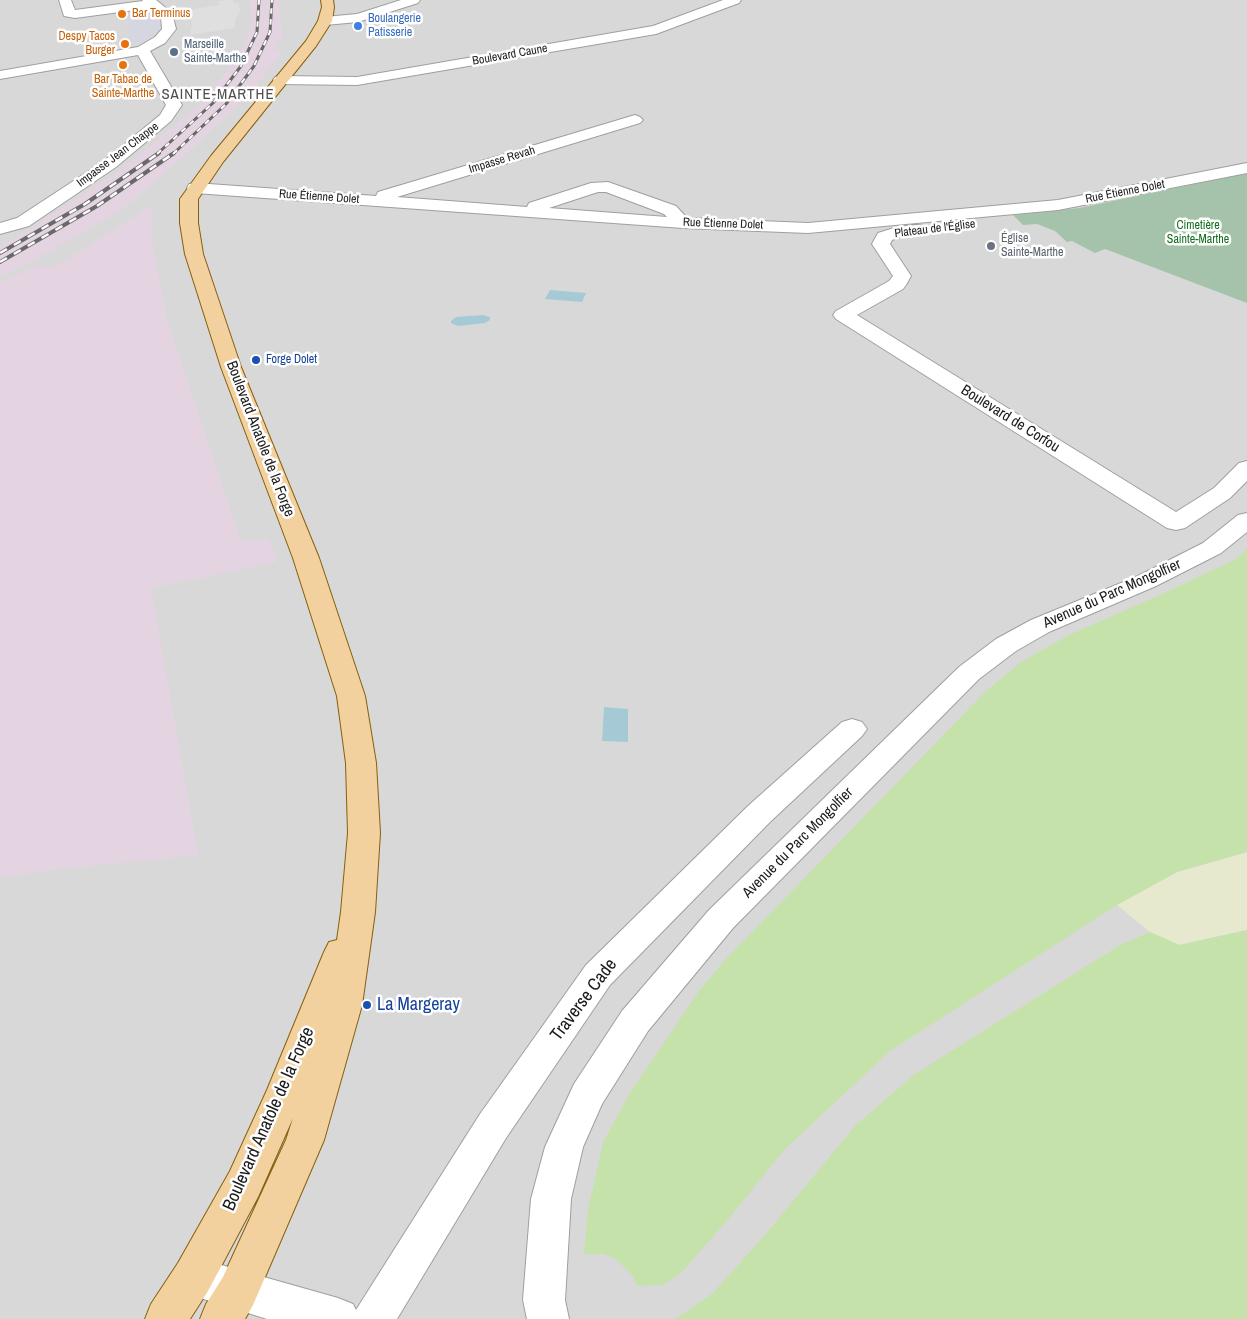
<!DOCTYPE html>
<meta charset="utf-8">
<style>
body{margin:0}
canvas{display:block;background:#ece9e1}
</style>
<canvas width="1247" height="1319"></canvas>
<script>
const ctx = document.querySelector('canvas').getContext('2d');
ctx.lineJoin = 'round';
function fillPath(path, color) { ctx.fillStyle = color; ctx.fill(path, 'evenodd'); }
const toPath = rows => new Path2D(rows.map(r => 'M' + r).join(''));
function stroke(path, color, width, dash) { ctx.strokeStyle = color; ctx.lineWidth = width; ctx.lineCap = dash ? 'butt' : 'round'; ctx.setLineDash(dash || []); ctx.stroke(path); }
function label(font, color, halo, rows, align = 'center') {
  ctx.font = font + ' "Archivo Narrow",sans-serif'; ctx.lineWidth = 5; ctx.setLineDash([]); ctx.textBaseline = 'middle'; ctx.strokeStyle = halo; ctx.fillStyle = color; for (const [text, x, y, turn = 0] of rows) {
    ctx.save(); ctx.translate(x, y); ctx.rotate((+turn || 0) * Math.PI / 180); ctx.textAlign = isNaN(turn) ? turn : align; if (halo) ctx.strokeText(text, 0, 0); ctx.fillText(text, 0, 0); ctx.restore();
  }
}
const residential = toPath([
 [0,0,1247,0,1247,1319,0,1319]
]);
const industrial = toPath([
 [249,0,279,0,282,36,273,49,282,52,251,92,191,150,124,208,42,256,0,277,0,247,49,217,120,171,199,105,239,56,252,23],
 [151,206,153,249,168,323,241,542,269,539,277,562,151,588,198,855,76,867,0,877,0,283,35,266,55,267]
]);
const farmland = toPath([
 [1247,852,1247,930,1179,945,1150,932,1117,905,1177,872]
]);
const grass = toPath([
 [1247,549,1247,852,1177,872,1117,905,890,1051,784,1150,731,1216,681,1273,663,1285,637,1286,632,1275,616,1259,603,1254,584,1254,588,1210,603,1142,630,1093,699,991,724,961,986,691,1021,662,1069,635,1160,595,1236,559],
 [1247,930,1247,1319,675,1319,713,1293,765,1235,856,1125,915,1074,1120,945,1150,932,1179,945]
]);
const cemetery = toPath([
 [1247,173,1247,303,1105,249,1095,253,1072,241,1067,242,1055,231,1037,224,1023,225,1013,215,1079,208]
]);
const parking = toPath([
 [232,0,235,3,239,3,240,11,235,20,235,28,190,35,192,24,190,16,179,17,174,12,220,5,217,1]
]);
const plaza = toPath([
 [142,8,160,18,162,28,156,36,144,42,130,44,127,11]
]);
const water = toPath([
 [550,290,586,293,582,302,545,299],
 [483,315,490,317,490,320,485,323,458,326,451,323,451,321,456,317],
 [604,707,628,709,628,742,602,741]
]);
const minor = toPath([
 [59,0,71,0,75,10,143,1,142,0,156,0,172,13,176,29,165,43,150,51,182,105,171,121,116,167,29,226,0,234,0,223,17,218,104,161,160,115,166,105,138,55,0,79,0,71,138,47,155,37,162,29,161,17,150,8,75,18,64,16,59,0],
 [401,0,420,0,418,3,358,22,325,25,318,21,325,17,357,14,401,0],
 [723,0,741,0,739,3,656,34,357,85,280,84,275,83,273,80,275,77,280,76,357,77,653,26,723,0],
 [635,115,640,117,643,120,640,123,397,197,527,207,529,203,591,183,608,182,676,206,687,218,808,223,1058,200,1247,163,1247,173,1058,210,808,233,683,228,195,193,189,192,187,188,189,184,195,183,376,196,378,192,635,115],
 [598,192,606,192,664,214,667,217,549,208,598,192],
 [917,225,923,226,926,230,923,234,900,237,892,240,890,244,911,276,906,285,903,289,857,315,1176,512,1214,488,1239,463,1247,461,1247,481,1230,498,1185,528,1176,530,1167,528,836,319,833,315,836,311,889,281,893,276,872,244,878,233,897,227,917,225],
 [1247,513,1247,532,1221,553,1156,586,1049,632,1016,651,979,679,733,928,648,1031,602,1104,583,1147,571,1199,565,1300,569,1319,527,1319,523,1300,531,1199,545,1147,574,1084,622,1011,709,910,959,667,996,639,1031,620,1138,576,1203,543,1238,515,1247,513],
 [852,719,862,722,867,729,862,736,770,822,610,985,506,1138,397,1319,267,1319,178,1291,172,1277,178,1263,193,1257,338,1298,353,1304,356,1310,480,1114,586,965,748,806,842,722,852,719]
]);
const major = toPath([
 [321,0,333,0,334,7,332,21,316,46,223,162,198,199,198,223,203,254,241,367,319,558,365,696,376,763,380,833,375,912,362,1005,324,1140,253,1305,245,1319,200,1319,206,1304,223,1277,286,1140,293,1118,258,1197,208,1291,190,1319,145,1319,151,1304,178,1263,230,1171,267,1090,324,952,329,942,337,940,341,912,348,833,346,763,337,696,293,558,221,367,185,254,180,223,180,199,211,156,306,41,318,21,322,7,321,0]
]);
const railFar1 = toPath([
 [157,154,213,103,241,66,257,32,259,0],
 [173,154,226,104,254,66,270,32,272,0]
]);
const rail = toPath([
 [0,253,85,204,159,153],
 [0,262,97,206,174,153]
]);
const markers = [
 [122,14,5,"#e8710a"],
 [358,26,5,"#3f7fe0"],
 [125,44,5,"#e8710a"],
 [174,52,5,"#5c6f8a"],
 [123,65,5,"#e8710a"],
 [991,246,5,"#6b7280"],
 [256,360,5,"#1a4fb4"],
 [367,1005,5,"#1a4fb4"]
];
const farFoodnames = [
 ["Bar Terminus",132,14],
 ["Despy Tacos",115,37,"right"],
 ["Burger",115,51,"right"],
 ["Bar Tabac de",123,80,"center"],
 ["Sainte-Marthe",123,94,"center"]
];
const farShopnames = [
 ["Boulangerie",368,19],
 ["Patisserie",368,33]
];
const farServicenames = [
 ["Marseille",184,45],
 ["Sainte-Marthe",184,59]
];
const farStreetnames = [
 ["Boulevard Caune",510,55,-10],
 ["Impasse Jean Chappe",118,155,-37],
 ["Impasse Revah",502,160,-17],
 ["Rue Étienne Dolet",1125,192,-11],
 ["Rue Étienne Dolet",319,197,4],
 ["Rue Étienne Dolet",723,224,2],
 ["Plateau de l'Église",935,229,-7]
];
const farParknames = [
 ["Cimetière",1198,226],
 ["Sainte-Marthe",1198,240]
];
const farWorshipnames = [
 ["Église",1001,239],
 ["Sainte-Marthe",1001,253]
];
const farTransitnames = [
 ["Forge Dolet",266,360]
];
const farQuarternames = [
 ["SAINTE-MARTHE",218,95]
];
const streetNames = [
 ["Boulevard de Corfou",1010,419,32],
 ["Boulevard Anatole de la Forge",260,439,69],
 ["Avenue du Parc Mongolfier",1112,594,-24],
 ["Avenue du Parc Mongolfier",798,843,-45]
];
const nearStreetnames = [
 ["Traverse Cade",584,1000,-53],
 ["Boulevard Anatole de la Forge",269,1119,-66]
];
const nearTransitnames = [
 ["La Margeray",377,1005]
];
fillPath(residential, '#d9d8d8');
fillPath(industrial, '#e4d4e1');
fillPath(farmland, '#e7e9ce');
fillPath(grass, '#c5e2ab');
fillPath(cemetery, '#a5c3aa');
fillPath(parking, '#dfdfdf');
fillPath(plaza, '#d6d6e1');
fillPath(water, '#a5cad6');
stroke(minor, '#9f9f9f', 2);
stroke(major, '#86600d', 2);
fillPath(minor, '#fff');
fillPath(major, '#f3d19f');
stroke(railFar1, '#696969', 3);
stroke(rail, '#696969', 4);
stroke(railFar1, '#fff', 2, [5.5]);
stroke(rail, '#fff', 2.5, [8]);
for (const [x, y, r, color] of markers) { const dot = new Path2D(); dot.arc(x, y, r, 0, 2 * Math.PI); ctx.fillStyle = color; ctx.fill(dot); stroke(dot, '#fff', 2); }
label('12px', '#c56008', '#fff', farFoodnames, 'left');
label('12px', '#366cbe', '#fff', farShopnames, 'left');
label('12px', '#4e5e75', '#fff', farServicenames, 'left');
label('12px', '#1b1b1b', '#fff', farStreetnames);
label('12px', '#146e1e', '#fff', farParknames);
label('12px', '#5b616d', '#fff', farWorshipnames, 'left');
label('12px', '#164399', '#fff', farTransitnames, 'left');
ctx.letterSpacing = '1px';
label('15px', '#4e4e4e', '#fff', farQuarternames);
ctx.letterSpacing = '0px';
label('15px', '#1b1b1b', '#fff', streetNames);
label('18px', '#1b1b1b', '#fff', nearStreetnames);
label('18px', '#164399', '#fff', nearTransitnames, 'left');
</script>
